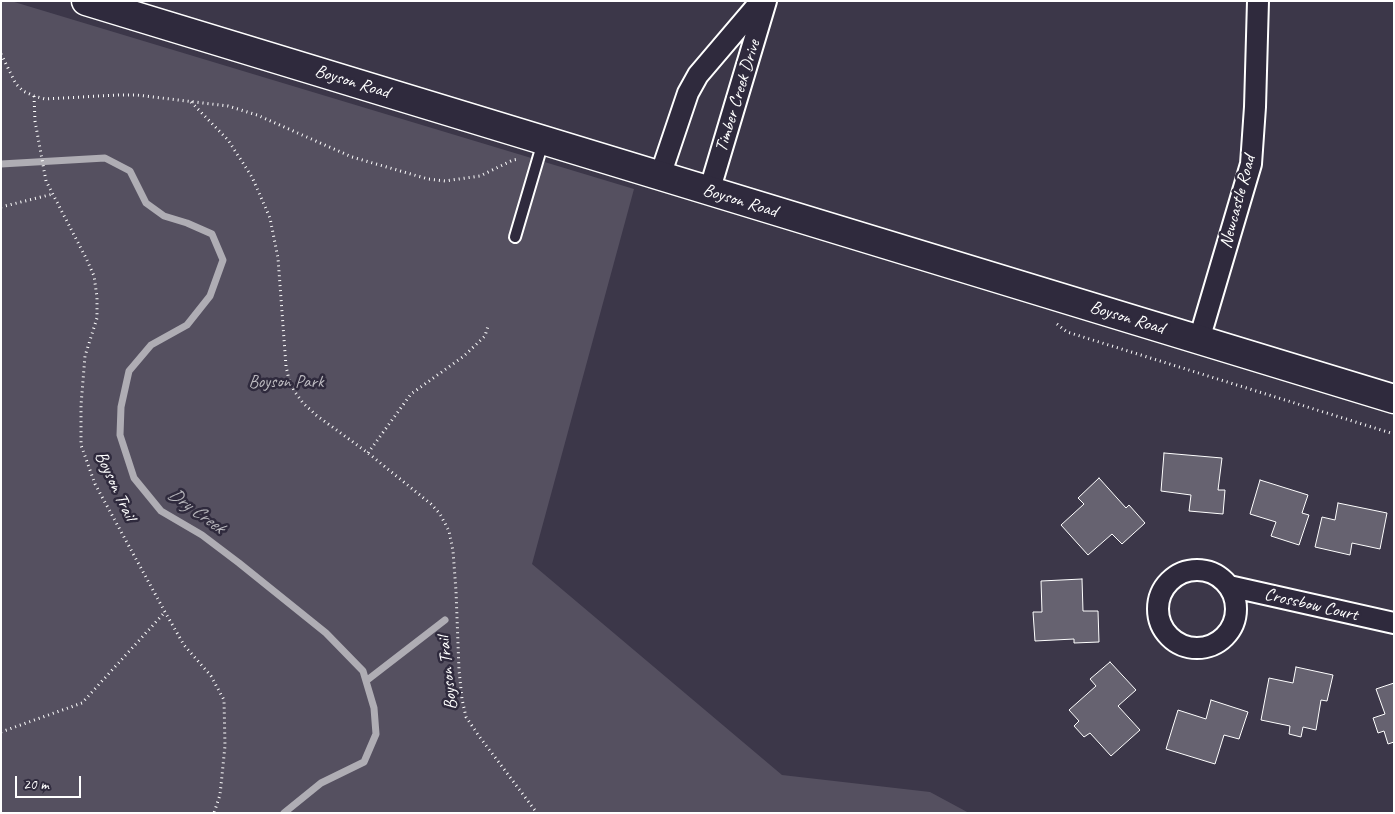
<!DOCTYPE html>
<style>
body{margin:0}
#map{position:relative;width:1395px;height:814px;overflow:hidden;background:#3c3749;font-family:Caveat,sans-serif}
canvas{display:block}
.frame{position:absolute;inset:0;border:2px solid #fff;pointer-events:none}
.scale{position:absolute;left:15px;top:776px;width:66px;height:22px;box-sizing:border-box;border:2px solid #fff;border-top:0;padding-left:6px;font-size:15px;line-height:18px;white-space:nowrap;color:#fff;-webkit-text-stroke:4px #2f2a3d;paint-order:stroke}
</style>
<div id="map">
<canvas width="1395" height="814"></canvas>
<div class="frame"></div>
<div class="scale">20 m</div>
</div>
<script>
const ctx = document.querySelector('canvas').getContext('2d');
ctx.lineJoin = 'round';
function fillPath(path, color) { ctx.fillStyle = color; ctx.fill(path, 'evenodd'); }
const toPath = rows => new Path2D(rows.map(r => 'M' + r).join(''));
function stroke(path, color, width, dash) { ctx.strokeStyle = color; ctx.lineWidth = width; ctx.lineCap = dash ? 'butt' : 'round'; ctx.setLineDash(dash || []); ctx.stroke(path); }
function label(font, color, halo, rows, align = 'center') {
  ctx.font = font + ' Caveat,sans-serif'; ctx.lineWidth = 5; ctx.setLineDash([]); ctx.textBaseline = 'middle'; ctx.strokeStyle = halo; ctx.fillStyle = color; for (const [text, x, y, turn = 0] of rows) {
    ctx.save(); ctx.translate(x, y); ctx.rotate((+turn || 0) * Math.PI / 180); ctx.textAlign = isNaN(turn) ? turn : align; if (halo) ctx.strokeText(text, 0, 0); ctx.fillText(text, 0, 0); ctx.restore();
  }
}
const green = toPath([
 [1,1,11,1,634,189,532,564,782,775,930,792,969,813,1,813]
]);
const stream = toPath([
 [1,164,105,158,130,171,146,203,164,216,187,223,212,234,223,260,210,296,187,325,151,345,129,371,121,407,120,435,134,478,161,511,202,535,239,563,326,633,363,671,374,708,376,734,364,762,321,783,284,813],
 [366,681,445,620]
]);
const building = toPath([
 [1164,453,1222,458,1218,490,1225,490,1223,514,1189,511,1191,495,1161,491,1164,453],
 [1099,478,1126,508,1129,505,1145,523,1122,544,1112,534,1088,555,1061,525,1084,504,1078,498,1099,478],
 [1260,480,1308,495,1302,513,1309,515,1299,545,1271,536,1276,522,1250,514,1260,480],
 [1338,503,1387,513,1380,549,1352,543,1350,555,1315,547,1322,517,1335,520,1338,503],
 [1082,579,1083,611,1098,611,1099,642,1074,643,1074,639,1035,641,1033,612,1042,612,1041,581,1082,579],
 [1110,662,1136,690,1118,706,1140,730,1111,756,1090,733,1084,737,1074,726,1079,721,1069,710,1096,686,1090,679,1110,662],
 [1296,667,1333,675,1327,701,1321,700,1316,730,1303,727,1301,737,1289,734,1290,726,1261,720,1269,678,1293,683,1296,667],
 [1394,683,1394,742,1388,744,1384,731,1378,733,1373,718,1385,714,1376,689,1394,683],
 [1211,700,1248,712,1239,739,1224,735,1215,764,1166,749,1178,710,1206,719,1211,700]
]);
const path = toPath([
 [1,54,16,84,23,91,34,96,45,99,118,95,137,95,228,106,257,115,352,157,428,179,445,181,480,176,513,160,519,159],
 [34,96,35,121,46,181,86,258,94,276,97,297,97,318,85,356,81,405,81,445,95,484,165,612,184,645,211,676,224,700,225,746,220,795,214,813],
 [191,102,228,140,252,177,270,218,278,258,286,366,289,380,295,392,303,403,316,415,368,453,431,504,440,514,449,531,453,551,456,591,459,670,462,699,466,717,479,736,537,813],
 [1,207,53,194],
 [1057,324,1067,332,1394,434],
 [368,453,411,394,464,356,485,336,488,326],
 [1,732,82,703,165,612]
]);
const lane = toPath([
 [515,237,543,142]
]);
const street = toPath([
 [660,176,688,93,698,75,761,1],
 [709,192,766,1],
 [1199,340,1251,164,1255,107,1258,1],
 '1158 609a39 39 0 1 1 78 0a39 39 0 1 1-78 0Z',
 [1229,586,1394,623]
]);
const secondary = toPath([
 [86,1,1394,399]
]);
const streetNames = [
 ["Boyson Road",352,82,17],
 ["Timber Creek Drive",738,96,-73],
 ["Boyson Road",740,201,17],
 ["Newcastle Road",1238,202,-75],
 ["Boyson Road",1127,318,17],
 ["Boyson Trail",115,486,65],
 ["Crossbow Court",1311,605,13],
 ["Boyson Trail",448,673,-96]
];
const parkNames = [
 ["Boyson Park",286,382]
];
const waterNames = [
 ["Dry Creek",196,511,36]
];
fillPath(green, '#555060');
stroke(stream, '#afadb4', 7);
fillPath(building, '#666270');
stroke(building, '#fff', 1);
stroke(lane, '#fff', 14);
stroke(street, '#fff', 24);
stroke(secondary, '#fff', 31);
stroke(path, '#fff', 3, [1, 4]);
stroke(lane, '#2f2a3d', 10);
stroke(street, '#2f2a3d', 20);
stroke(secondary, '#2f2a3d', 28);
label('18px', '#fff', '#2f2a3d', streetNames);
label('18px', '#bbb9bf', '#2f2a3d', parkNames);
label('italic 19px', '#b5b4ba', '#2f2a3d', waterNames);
</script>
